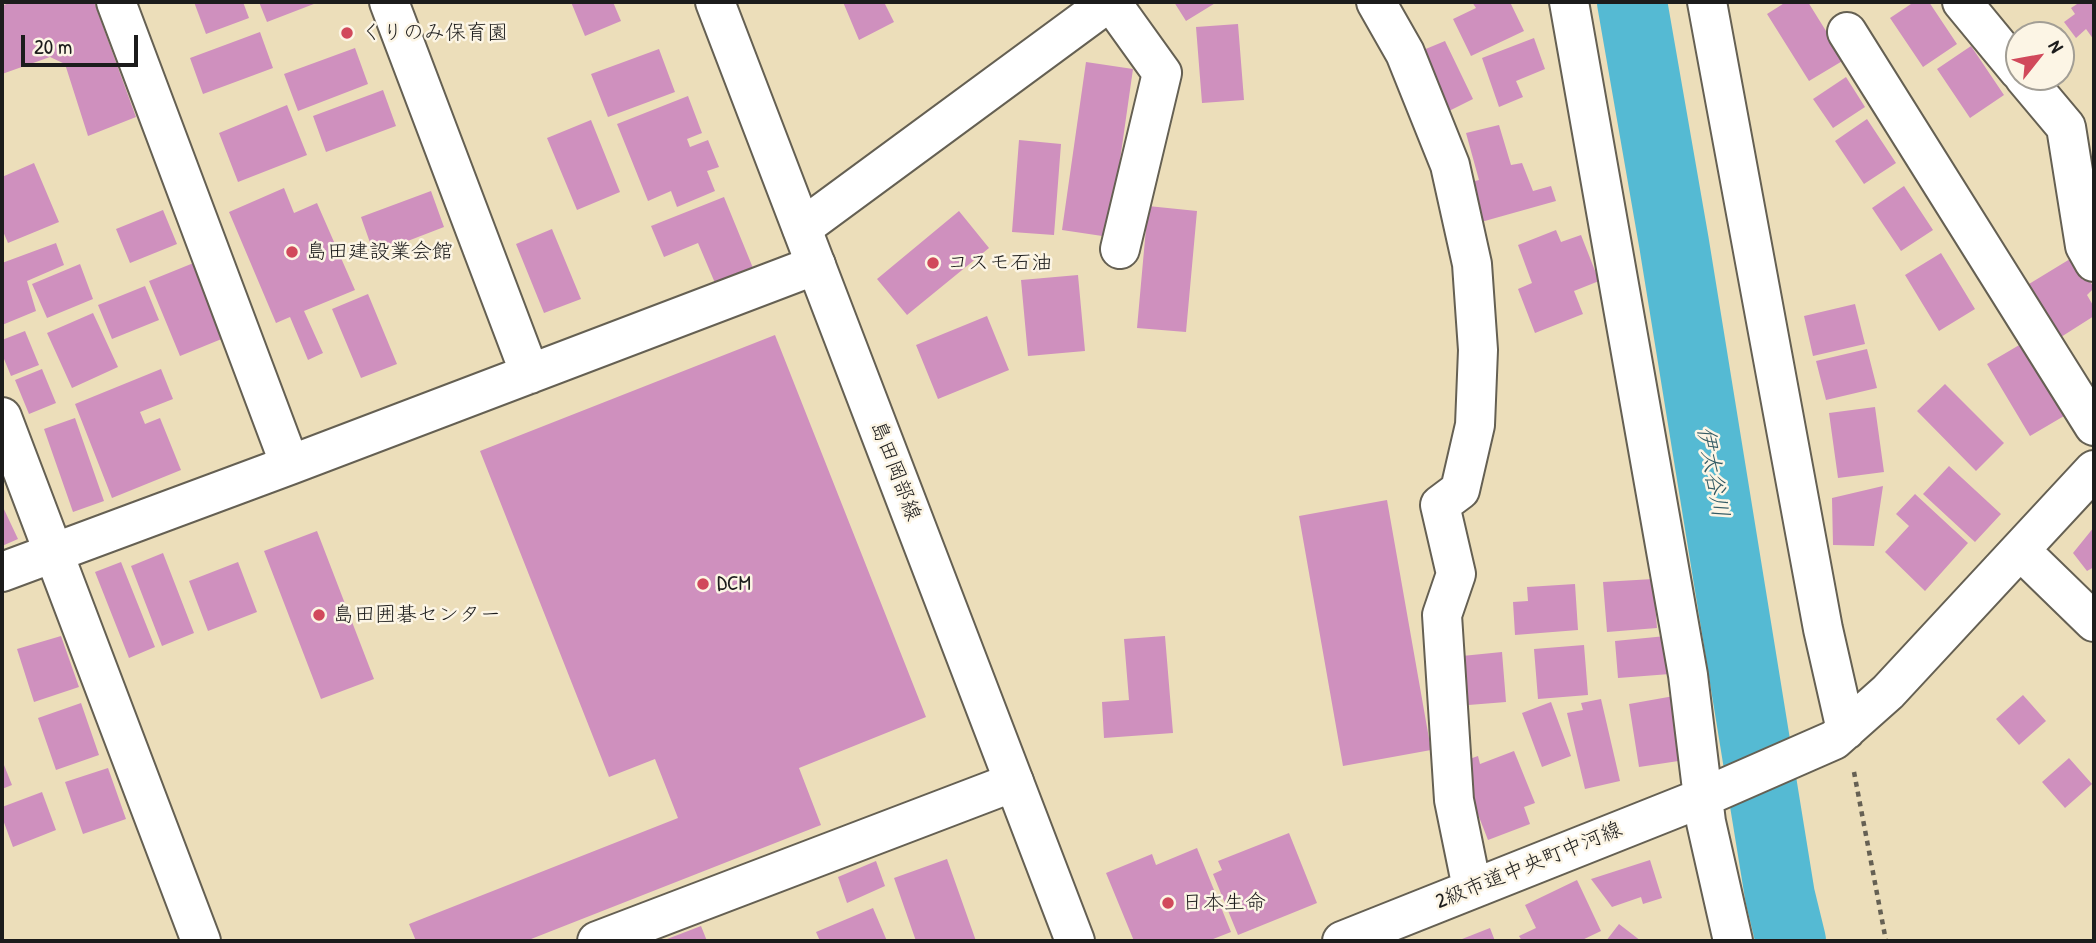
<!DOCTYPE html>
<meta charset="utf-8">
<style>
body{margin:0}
#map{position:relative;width:2096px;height:943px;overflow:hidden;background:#ecdeba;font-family:"Patrick Hand",sans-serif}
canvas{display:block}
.frame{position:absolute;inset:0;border:4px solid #1c1c1c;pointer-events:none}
.north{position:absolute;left:2005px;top:21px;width:70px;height:70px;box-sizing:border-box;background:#fcf5e5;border:2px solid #a29e95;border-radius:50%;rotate:59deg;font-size:19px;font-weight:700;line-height:28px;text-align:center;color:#1c1c1c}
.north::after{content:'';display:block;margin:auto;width:24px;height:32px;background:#d1495b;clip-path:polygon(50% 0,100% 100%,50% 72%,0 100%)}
.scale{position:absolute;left:21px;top:35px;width:117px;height:32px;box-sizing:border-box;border:4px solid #1c1c1c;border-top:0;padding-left:9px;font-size:21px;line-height:24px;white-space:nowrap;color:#1c1c1c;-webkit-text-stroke:5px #fcf5e5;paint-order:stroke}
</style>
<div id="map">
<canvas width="2096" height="943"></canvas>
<div class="frame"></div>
<div class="north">N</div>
<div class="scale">20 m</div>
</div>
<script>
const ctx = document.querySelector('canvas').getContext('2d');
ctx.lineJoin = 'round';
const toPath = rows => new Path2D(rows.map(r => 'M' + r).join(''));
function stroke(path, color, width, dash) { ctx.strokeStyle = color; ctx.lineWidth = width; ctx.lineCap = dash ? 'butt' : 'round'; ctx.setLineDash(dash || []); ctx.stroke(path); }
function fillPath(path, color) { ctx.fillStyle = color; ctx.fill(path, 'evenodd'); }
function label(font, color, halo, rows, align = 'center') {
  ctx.font = font + ' "Patrick Hand","Klee One",sans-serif'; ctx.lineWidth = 5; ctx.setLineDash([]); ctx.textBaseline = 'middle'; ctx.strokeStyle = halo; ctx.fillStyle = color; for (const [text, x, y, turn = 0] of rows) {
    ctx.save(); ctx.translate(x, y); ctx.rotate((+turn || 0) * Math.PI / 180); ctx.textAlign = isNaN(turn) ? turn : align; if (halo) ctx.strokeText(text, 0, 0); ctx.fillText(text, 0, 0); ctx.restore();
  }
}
const river = toPath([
 [1632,2,1674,243,1780,896,1791,941]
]);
const building = toPath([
 [11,2,94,2,136,117,88,136,65,64,50,57,2,74,2,6],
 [194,2,243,2,249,18,206,34],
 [259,2,319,2,267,22],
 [571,2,613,2,621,21,585,36],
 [843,2,884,2,894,22,859,40],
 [1174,2,1217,2,1186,21],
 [1472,2,1510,2,1524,31,1471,56,1453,19,1476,8],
 [1786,2,1808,2,1844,60,1809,81,1767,14],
 [1914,2,1929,2,1957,44,1923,67,1890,18],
 [2080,2,2094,2,2094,40,2086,29,2076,38,2064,22,2075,14,2071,8],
 [1238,24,1244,100,1202,103,1196,27],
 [260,32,273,68,203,94,190,58],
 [1534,38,1545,69,1516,81,1523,97,1499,107,1482,58],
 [1445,41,1473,99,1441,115,1416,53],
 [1971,46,2004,95,1970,118,1937,69],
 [355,48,368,84,298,111,284,74],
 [659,49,675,92,608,117,591,74],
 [1086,62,1133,69,1109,237,1062,230],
 [1846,77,1865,107,1833,128,1813,99],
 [383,90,396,126,326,152,313,116],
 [688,96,702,133,687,139,690,147,708,140,719,167,707,171,715,191,677,207,671,191,648,201,617,124],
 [287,105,307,155,238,182,219,133],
 [1867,119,1896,163,1864,184,1835,141],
 [591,120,620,192,577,210,547,138],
 [1499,125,1511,165,1522,163,1533,191,1551,186,1556,201,1474,224,1462,184,1479,180,1466,133],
 [1019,140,1061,144,1054,235,1012,232],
 [34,163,59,222,8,243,2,229,2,177],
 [1904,186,1933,230,1901,251,1872,208],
 [284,188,294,213,317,203,355,290,304,311,323,353,308,360,290,317,276,323,229,212],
 [431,191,444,227,374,254,361,217],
 [724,197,753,268,715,283,698,243,664,257,651,226],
 [1148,206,1197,211,1186,332,1137,328],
 [163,210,177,244,130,263,116,229],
 [959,211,989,248,907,315,877,279],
 [552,229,581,299,544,313,516,244],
 [1556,230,1561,242,1581,235,1599,281,1574,291,1583,314,1535,333,1518,289,1532,283,1518,245],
 [56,243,64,265,27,281,36,311,2,325,2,263],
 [1941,253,1975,309,1939,331,1905,275],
 [2070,259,2083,280,2088,278,2094,288,2087,295,2094,307,2094,316,2061,337,2029,284],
 [196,262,224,338,180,356,149,281],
 [80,264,93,299,47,318,32,284],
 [1078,275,1085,351,1028,356,1021,280],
 [145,286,159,320,112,339,98,305],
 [368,294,397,364,361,378,332,309],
 [1855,304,1865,344,1813,356,1804,316],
 [93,313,118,367,72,388,47,333],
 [987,316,1009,370,938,399,916,345],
 [25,331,39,365,11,376,2,354,2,340],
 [775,335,926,717,799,768,821,825,526,941,416,941,409,924,678,818,655,759,609,777,480,451],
 [2021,344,2064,416,2030,436,1987,364],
 [1867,349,1877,388,1826,400,1816,361],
 [42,369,56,403,29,414,15,380],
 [161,369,173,399,140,412,145,424,160,418,181,470,112,498,75,404],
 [1945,384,2004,443,1976,471,1917,411],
 [1875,407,1884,472,1838,478,1829,413],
 [75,418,104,501,73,512,44,429],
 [1949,466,2001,514,1975,542,1923,494],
 [1883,486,1874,546,1833,545,1832,498],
 [1915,494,1968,543,1925,591,1885,552,1909,526,1896,514],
 [1387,500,1431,750,1343,766,1299,516],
 [2,505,18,539,2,546],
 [2094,527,2094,567,2087,571,2073,553],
 [317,531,374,679,321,699,264,551],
 [163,553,194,633,162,646,131,566],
 [121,562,155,647,129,658,95,572],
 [238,562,257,612,208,631,189,581],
 [1653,579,1657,628,1607,632,1603,582],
 [1575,584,1578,630,1515,635,1513,602,1528,601,1527,587],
 [61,636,79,687,34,702,17,649],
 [1165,636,1173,733,1104,738,1102,702,1129,700,1124,639],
 [1666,636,1670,674,1618,678,1615,641],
 [1584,645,1588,695,1538,699,1534,649],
 [1502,652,1506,702,1456,706,1452,657],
 [2023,695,2046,721,2019,745,1996,719],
 [1674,696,1685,760,1639,767,1629,704],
 [1601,699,1620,781,1585,789,1567,713,1583,710,1581,703],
 [1551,702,1571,756,1542,767,1522,713],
 [81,703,99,755,56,770,38,718],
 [1514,751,1535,803,1524,807,1530,824,1488,840,1458,763,1478,756,1480,764],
 [2069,758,2092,784,2065,808,2042,782],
 [2,760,12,785,2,789],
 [108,768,126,819,83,834,65,782],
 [42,792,56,830,13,847,2,817,2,807],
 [1289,833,1317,903,1238,935,1213,874,1222,870,1218,861],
 [1197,848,1231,932,1208,941,1134,941,1106,873,1152,854,1156,865],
 [947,859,976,941,916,941,894,878],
 [1650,860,1662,898,1643,904,1641,897,1612,907,1591,879],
 [876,861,885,886,847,903,838,877],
 [1577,880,1601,931,1580,941,1522,941,1519,936,1536,928,1525,905],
 [873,908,887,941,820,941,816,932],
 [1619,924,1641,941,1606,941],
 [701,926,707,941,662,941],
 [1490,928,1495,941,1457,941]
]);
const path = toPath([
 [1854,772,1886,941]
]);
const minor = toPath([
 [116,2,290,465],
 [389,2,530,374],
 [1111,2,1162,73,1120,249],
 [1376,2,1405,53,1450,165,1472,264,1478,350,1475,425,1460,490,1440,505,1456,574,1442,615,1454,800,1472,888],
 [1569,2,1688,675,1706,822,1733,941],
 [1707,2,1823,629,1846,730],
 [1962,2,2019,71],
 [1847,32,2094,426],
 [2024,77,2066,127,2085,246,2094,262],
 [802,228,1109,2],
 [2,417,201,941],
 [2020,550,2094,622],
 [2,572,290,465,816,265],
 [597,941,1014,782],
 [1342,941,1704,797,1834,740,1888,692,2094,470]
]);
const major = toPath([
 [715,2,1075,941]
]);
const markers = [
 [347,33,7,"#d1495b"],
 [292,252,7,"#d1495b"],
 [933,263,7,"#d1495b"],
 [703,584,7,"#d1495b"],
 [319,615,7,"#d1495b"],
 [1168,903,7,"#d1495b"]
];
const poiNames = [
 ["くりのみ保育園",361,33],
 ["島田建設業会館",306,252],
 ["コスモ石油",947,263],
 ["DCM",717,584],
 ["島田囲碁センター",333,615],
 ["日本生命",1182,903]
];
const streetNames = [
 ["島田岡部線",895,471,69],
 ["2級市道中央町中河線",1529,866,-22]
];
const waterNames = [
 ["伊太谷川",1712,472,80]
];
stroke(river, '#55bad3', 70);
fillPath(building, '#cf90be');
stroke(minor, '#656053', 42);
stroke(major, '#656053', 42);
stroke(path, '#656053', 4.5, [5, 5]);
stroke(minor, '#fff', 38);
stroke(major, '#fff', 38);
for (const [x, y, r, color] of markers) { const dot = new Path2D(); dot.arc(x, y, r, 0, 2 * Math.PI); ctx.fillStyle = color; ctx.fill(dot); stroke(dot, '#fcf5e5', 2.5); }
label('21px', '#1c1c1c', '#fcf5e5', poiNames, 'left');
label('21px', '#1c1c1c', '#fcf5e5', streetNames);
label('italic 23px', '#335b65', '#fcf5e5', waterNames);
</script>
